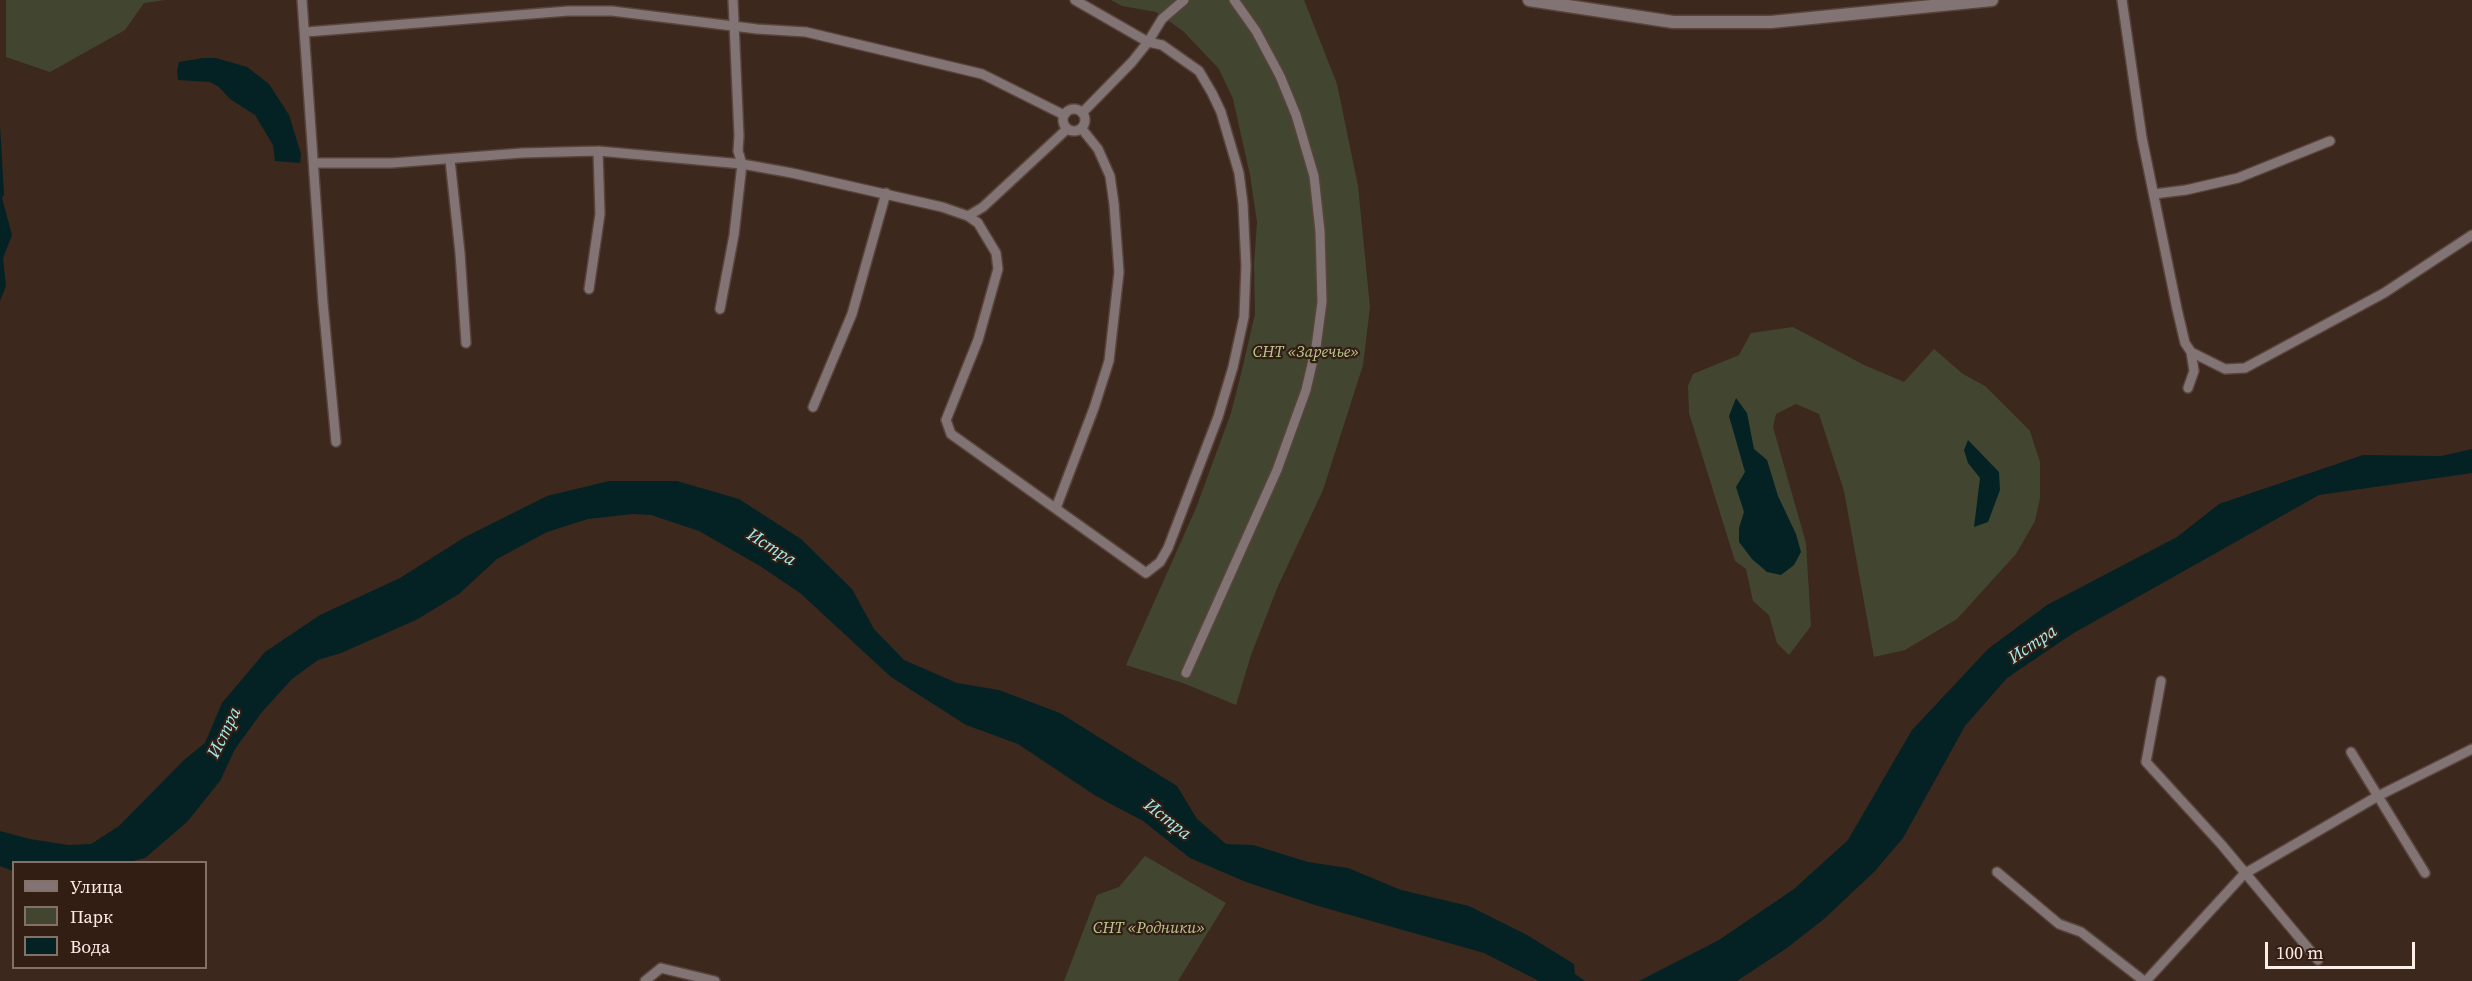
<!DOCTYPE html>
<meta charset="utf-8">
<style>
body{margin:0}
#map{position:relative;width:2472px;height:981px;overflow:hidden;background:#3d281e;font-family:"Source Serif 4",serif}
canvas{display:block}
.legend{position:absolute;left:12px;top:861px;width:195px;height:108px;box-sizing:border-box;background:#331e14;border:2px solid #837168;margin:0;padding:8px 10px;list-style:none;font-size:18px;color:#fcede6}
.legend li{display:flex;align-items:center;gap:12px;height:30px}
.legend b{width:30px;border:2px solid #837168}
.scale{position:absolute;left:2265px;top:942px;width:150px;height:27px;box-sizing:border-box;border:3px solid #fcede6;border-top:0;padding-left:8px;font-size:18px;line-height:21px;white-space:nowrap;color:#fcede6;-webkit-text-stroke:4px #331e14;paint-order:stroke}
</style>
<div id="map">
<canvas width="2472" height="981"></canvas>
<ul class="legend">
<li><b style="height:8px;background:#827474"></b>Улица</li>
<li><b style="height:16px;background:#424630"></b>Парк</li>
<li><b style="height:16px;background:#042224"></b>Вода</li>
</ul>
<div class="scale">100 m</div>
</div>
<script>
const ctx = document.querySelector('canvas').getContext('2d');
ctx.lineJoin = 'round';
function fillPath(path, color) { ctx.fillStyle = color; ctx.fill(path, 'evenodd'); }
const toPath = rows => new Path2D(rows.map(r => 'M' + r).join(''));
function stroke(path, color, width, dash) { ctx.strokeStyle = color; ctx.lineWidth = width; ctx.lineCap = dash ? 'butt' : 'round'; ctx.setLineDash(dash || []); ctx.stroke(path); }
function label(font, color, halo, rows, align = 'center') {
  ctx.font = font + ' "Source Serif 4",serif'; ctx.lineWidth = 4.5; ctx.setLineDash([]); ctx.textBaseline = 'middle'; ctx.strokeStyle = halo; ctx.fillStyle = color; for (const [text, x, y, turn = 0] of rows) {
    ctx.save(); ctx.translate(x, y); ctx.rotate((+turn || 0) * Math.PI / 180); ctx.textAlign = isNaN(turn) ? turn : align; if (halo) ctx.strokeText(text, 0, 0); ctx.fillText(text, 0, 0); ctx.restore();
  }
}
const green = toPath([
 [6,0,165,0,144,3,125,30,50,72,6,57],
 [1111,0,1304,0,1337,84,1358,186,1370,307,1363,365,1323,490,1278,586,1251,655,1236,705,1183,683,1126,665,1196,508,1231,413,1240,378,1255,314,1254,264,1257,222,1250,175,1233,99,1219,69,1183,31,1156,12,1122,6],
 [1793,327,1864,365,1904,382,1934,349,1963,374,1985,386,2030,431,2040,462,2040,498,2035,521,2016,554,1957,619,1905,650,1874,657,1844,491,1819,414,1796,404,1776,414,1773,427,1806,543,1811,626,1789,655,1777,643,1769,615,1753,601,1746,569,1735,561,1689,413,1688,386,1693,374,1739,355,1751,333],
 [1145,856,1226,903,1178,981,1064,981,1097,895,1119,887]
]);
const water = toPath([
 [203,58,216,58,247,67,269,84,289,115,301,154,300,163,275,161,273,145,255,115,230,99,219,87,210,82,178,80,177,71,179,62],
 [0,125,4,195,2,198,12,235,3,258,6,286,0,301],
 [1736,398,1747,413,1754,449,1767,460,1778,496,1796,534,1801,552,1794,565,1781,575,1767,572,1752,559,1739,542,1739,528,1744,512,1736,487,1745,472,1729,416],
 [1968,440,1999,472,2000,490,1988,522,1974,527,1980,478,1968,463,1964,450],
 [2472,449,2472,473,2319,495,2072,634,2007,678,1965,726,1903,838,1875,871,1824,919,1787,948,1737,981,1639,981,1719,940,1794,889,1848,840,1912,730,1988,649,2047,605,2177,537,2219,504,2363,455,2441,456],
 [609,481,677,481,739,499,801,539,852,589,874,629,904,660,957,683,999,690,1060,713,1177,786,1197,819,1226,844,1253,845,1308,862,1348,868,1401,890,1469,906,1527,935,1574,964,1575,974,1585,981,1539,981,1484,953,1315,905,1246,882,1190,858,1143,821,1096,796,1018,744,966,725,891,677,800,593,760,566,699,531,651,515,633,514,588,519,547,532,497,559,459,594,416,620,341,653,318,660,292,679,262,712,235,749,220,781,187,822,145,858,129,862,14,862,13,871,0,866,0,831,30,839,68,845,91,844,119,826,185,759,205,743,222,703,265,652,320,615,400,578,465,537,547,496]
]);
const minor = toPath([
 [302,0,323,303,336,442],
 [2122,0,2142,138,2177,309,2185,343,2191,352,2225,369,2245,368,2384,293,2472,235],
 [306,32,568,11,612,11,757,29,806,32,982,74,1064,115],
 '1063 120a11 11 0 1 1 22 0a11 11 0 1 1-22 0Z',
 [1083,112,1132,62,1148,42,1162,19,1184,0],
 [450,160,460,253,466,343],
 [314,163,392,163,522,153,598,151,742,164,792,173,942,207,968,216,978,223,996,253,998,269,978,340,946,420,951,434,1146,573,1160,562,1168,548,1218,417,1233,367,1244,317,1246,266,1243,204,1239,173,1221,112,1212,93,1199,71,1162,45,1148,42,1075,0],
 [2154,194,2186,190,2238,178,2330,141],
 [968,216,983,207,1067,129],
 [589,289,600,214,598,151],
 [720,309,734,235,742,164,738,151,739,136,733,0],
 [2188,388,2194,371,2191,352],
 [813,407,852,314,886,193],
 [1056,508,1094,408,1109,361,1119,272,1114,204,1110,176,1098,149,1082,129],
 [1186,673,1277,470,1306,390,1316,347,1322,302,1320,231,1314,176,1296,115,1280,76,1256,31,1234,0],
 [2161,681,2146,762,2221,844,2318,960],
 [2351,752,2425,873],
 [1997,872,2059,924,2081,932,2144,981],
 [645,981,661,968,715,981],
 [2146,981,2244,874,2378,796,2472,749]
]);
const tertiary = toPath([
 [1529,0,1673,22,1771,22,1992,0]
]);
const parkNames = [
 ["СНТ «Заречье»",1306,353],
 ["СНТ «Родники»",1149,929]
];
const waterNames = [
 ["Истра",771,548,32],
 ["Истра",2033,645,-34],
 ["Истра",225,733,-64],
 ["Истра",1167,820,38]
];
fillPath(green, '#424630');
fillPath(water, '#042224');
stroke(minor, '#58443a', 12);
stroke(tertiary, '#58443a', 15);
stroke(minor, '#827474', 9);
stroke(tertiary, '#827474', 12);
label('italic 16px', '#bcc790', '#331e14', parkNames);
label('italic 18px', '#a1ecf1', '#331e14', waterNames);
</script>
